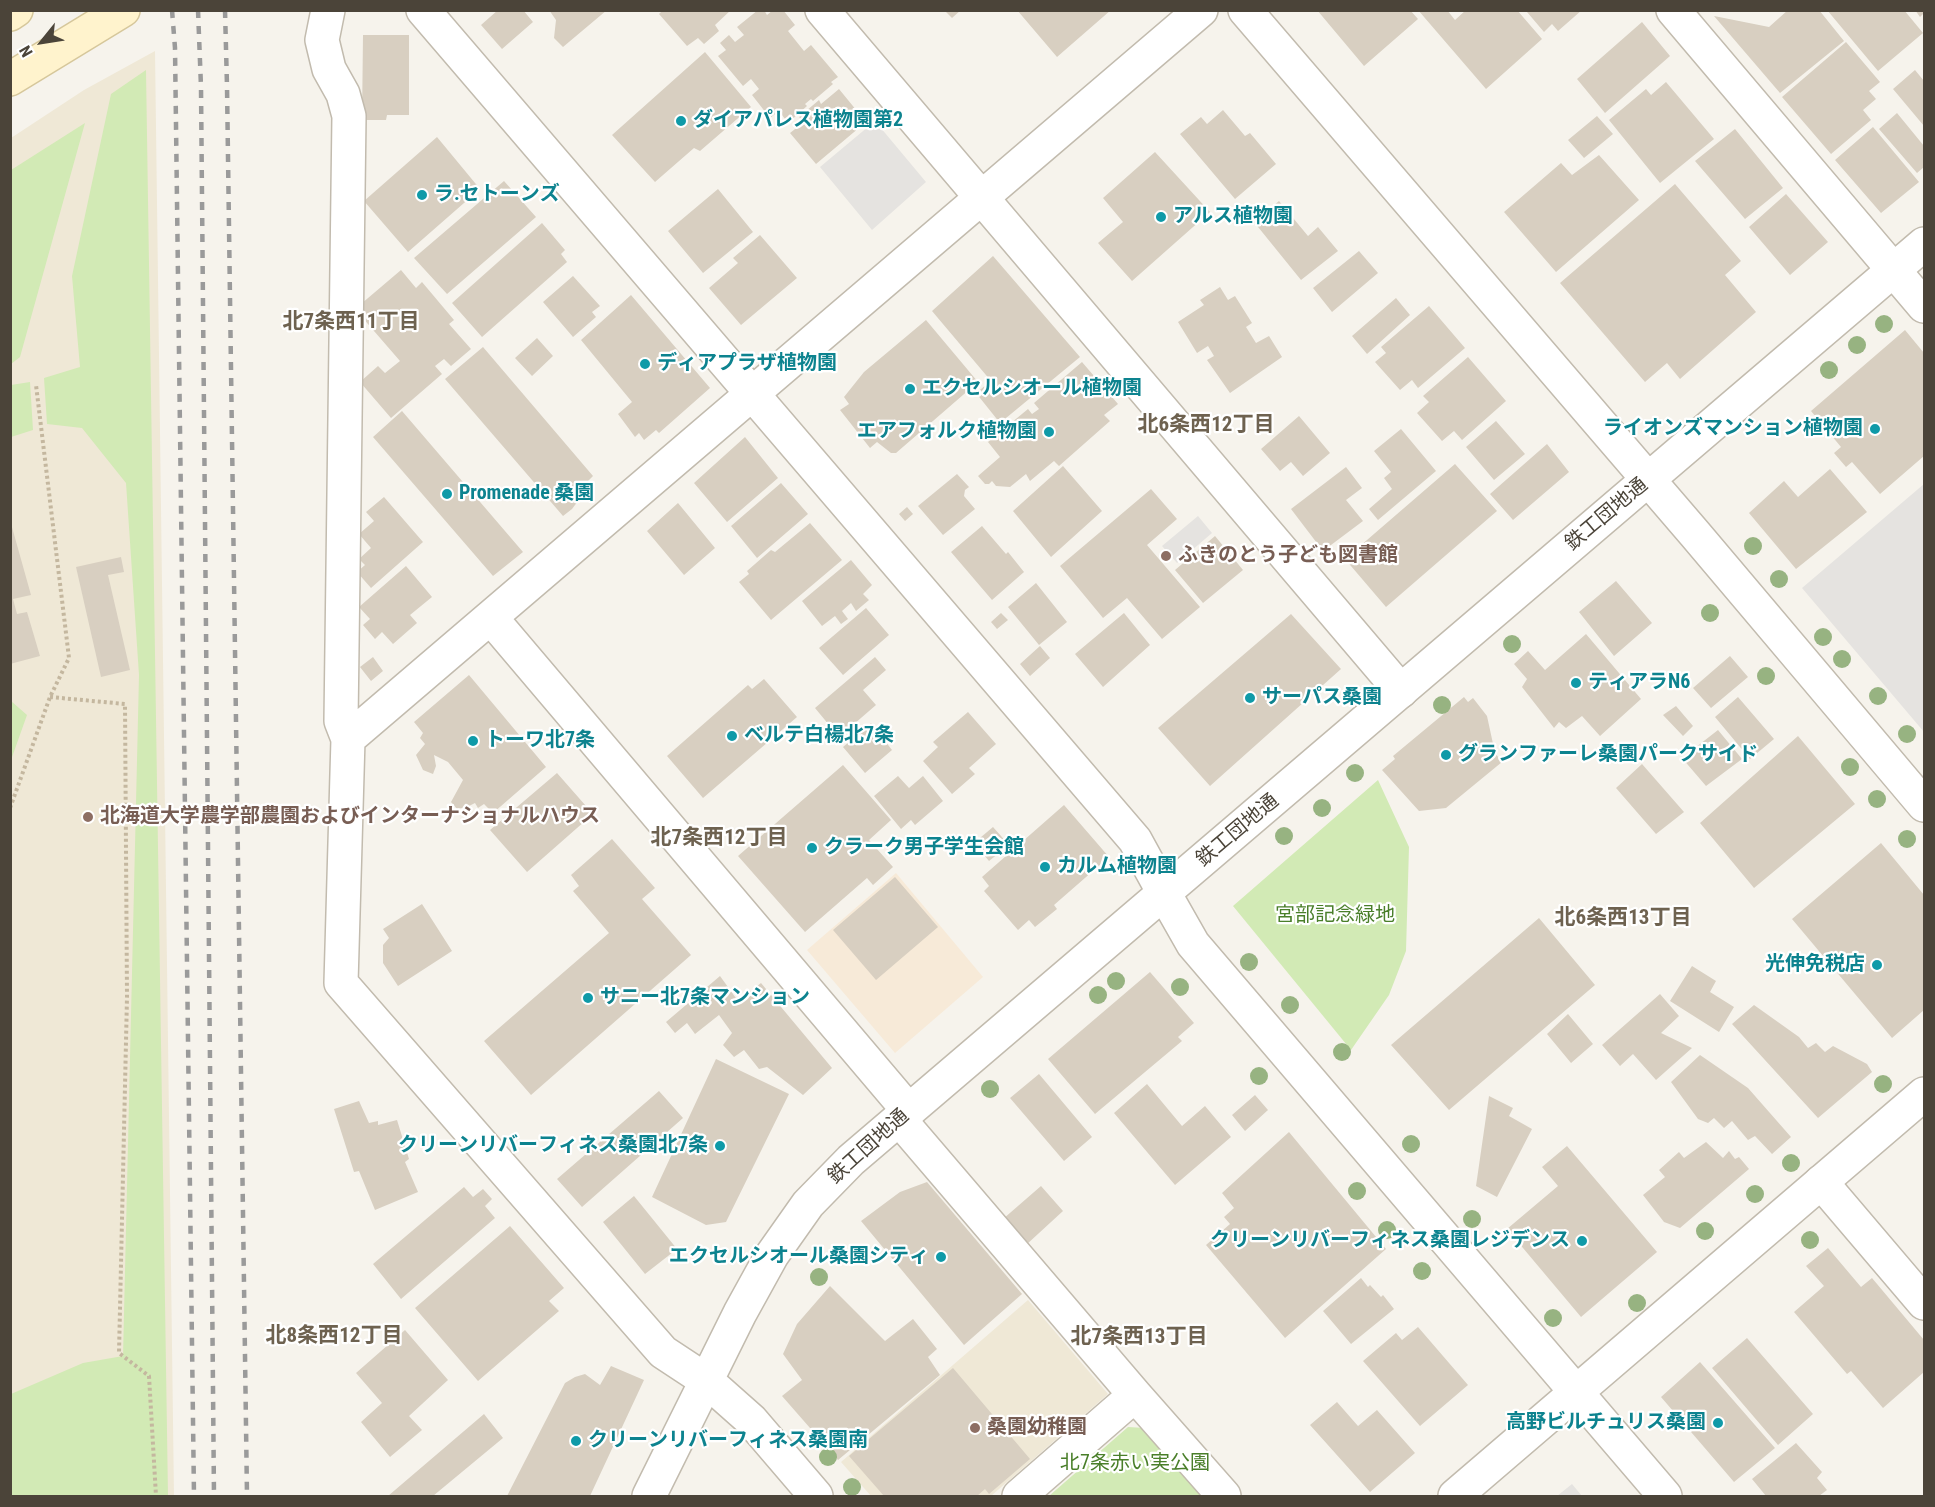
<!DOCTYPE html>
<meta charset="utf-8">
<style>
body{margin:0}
#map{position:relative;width:1935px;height:1507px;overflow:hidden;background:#f6f3ec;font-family:"Roboto Condensed",sans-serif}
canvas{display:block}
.frame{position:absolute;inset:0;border:12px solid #4b4439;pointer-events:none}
.north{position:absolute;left:12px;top:12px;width:60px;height:60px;-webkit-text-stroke:4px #fff;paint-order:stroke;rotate:240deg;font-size:16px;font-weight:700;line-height:24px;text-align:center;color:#4b4439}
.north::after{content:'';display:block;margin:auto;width:21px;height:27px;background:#4b4439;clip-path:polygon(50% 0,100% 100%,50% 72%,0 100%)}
</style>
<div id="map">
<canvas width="1935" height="1507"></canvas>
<div class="frame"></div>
<div class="north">N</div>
</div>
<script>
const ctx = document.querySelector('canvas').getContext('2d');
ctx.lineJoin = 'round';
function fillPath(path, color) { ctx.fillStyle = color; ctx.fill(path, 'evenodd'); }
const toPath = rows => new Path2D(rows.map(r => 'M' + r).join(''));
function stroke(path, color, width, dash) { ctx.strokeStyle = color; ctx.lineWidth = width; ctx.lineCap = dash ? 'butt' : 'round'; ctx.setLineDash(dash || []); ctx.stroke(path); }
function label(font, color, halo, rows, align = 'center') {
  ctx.font = font + ' "Roboto Condensed","Noto Sans JP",sans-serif'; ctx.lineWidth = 4.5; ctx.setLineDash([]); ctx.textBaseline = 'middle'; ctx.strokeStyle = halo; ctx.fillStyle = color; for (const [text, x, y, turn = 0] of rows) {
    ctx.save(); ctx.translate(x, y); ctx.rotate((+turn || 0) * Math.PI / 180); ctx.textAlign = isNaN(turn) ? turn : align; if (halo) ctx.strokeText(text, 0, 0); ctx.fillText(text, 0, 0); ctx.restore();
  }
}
const commercial = toPath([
 [896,873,983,977,895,1053,807,950]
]);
const education = toPath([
 [155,51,174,1496,11,1496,11,138,84,90],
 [1028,1300,1108,1394,991,1496,871,1496,841,1462]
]);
const green = toPath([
 [146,70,168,1496,11,1496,11,1394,83,1363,123,1356,139,675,126,483,82,428,47,424,44,378,80,367,72,276,111,94],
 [85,123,20,357,11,364,11,170],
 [30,382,33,430,11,437,11,385],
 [11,701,27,715,11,760],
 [1378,780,1409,847,1406,951,1389,995,1351,1050,1233,906],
 [1128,1427,1145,1428,1206,1496,1049,1496]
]);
const parking = toPath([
 [875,121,926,182,872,230,820,167],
 [1924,484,1924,732,1802,588],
 [1198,516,1212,533,1177,563,1162,546],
 [1572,1484,1582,1496,1557,1496]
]);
const building = toPath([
 [498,10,523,10,533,22,502,49,481,25],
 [549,10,607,10,563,47,554,38,556,20],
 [663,10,731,10,715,25,719,31,704,44,698,38,687,46,659,14],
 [758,10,764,10,767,15,773,10,783,10,795,25,788,31,804,51,811,45,838,77,831,82,833,84,813,101,811,99,805,104,807,106,788,123,779,111,770,118,752,95,759,89,751,79,743,86,718,56,726,50,720,43,729,35,735,42,744,35,737,27],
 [944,10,961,10,952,18],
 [1017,10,1111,10,1057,57],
 [1317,10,1410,10,1418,19,1364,66],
 [1418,10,1447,10,1455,20,1466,10,1517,10,1542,39,1486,89],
 [1529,10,1582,10,1558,31,1552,24,1544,32,1527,12],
 [1788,10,1819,10,1844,41,1780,93,1714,16,1769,27],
 [1827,10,1904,10,1923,33,1878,71],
 [1915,10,1924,10,1924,13,1920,17],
 [1642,22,1670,56,1605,113,1577,79],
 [363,35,409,35,409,115,387,115,386,120,362,120],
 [1846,42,1880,82,1869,91,1876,99,1863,110,1871,120,1831,154,1782,97],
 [705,52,751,107,700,151,694,148,655,182,612,135],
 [1915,70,1924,81,1924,126,1893,89],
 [1666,82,1714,139,1660,183,1609,120,1646,89,1651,95],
 [839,89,866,122,816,164,790,133,804,122,799,117,819,100,821,104],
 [1223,110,1245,136,1250,133,1276,164,1235,199,1180,134,1201,117,1207,124],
 [1897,113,1924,146,1924,167,1917,173,1879,129],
 [1597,116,1613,134,1584,158,1568,140],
 [1873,127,1919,182,1881,213,1835,160],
 [1735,129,1783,188,1745,219,1695,161],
 [437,137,480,189,408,252,364,201],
 [1155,152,1210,212,1132,281,1098,243,1123,222,1103,198],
 [1599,155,1639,200,1556,272,1504,212,1561,163,1572,175],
 [504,181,536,217,447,294,414,258],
 [1675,184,1741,261,1725,275,1756,312,1680,379,1667,363,1645,382,1560,283],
 [718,189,753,232,703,273,668,231],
 [1786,194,1828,242,1790,275,1749,227],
 [1279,201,1308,236,1318,227,1338,251,1301,280,1254,222],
 [542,223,565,250,561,254,567,262,482,337,452,303],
 [760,235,797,278,741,325,709,288,738,263,733,258],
 [1359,251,1378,273,1332,312,1313,288],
 [993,256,1080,357,1000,423,976,393,991,381,932,311],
 [401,270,416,288,422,282,454,320,449,324,471,349,451,366,444,359,435,366,442,374,391,418,360,382,378,366,385,373,400,361,361,316,361,304],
 [573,276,600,306,592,312,596,317,573,337,543,302],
 [1220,287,1228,300,1235,296,1252,323,1246,327,1256,343,1269,336,1282,357,1230,393,1207,360,1214,356,1208,346,1197,353,1178,322,1204,305,1200,300],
 [631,295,710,388,659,433,656,430,644,440,639,433,635,437,618,414,632,402,581,340],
 [1396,298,1410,315,1367,354,1352,336],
 [1429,306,1465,348,1418,388,1412,380,1400,390,1375,362,1386,353,1381,347],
 [926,320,978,382,896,453,891,453,877,442,870,448,840,410,849,404,844,397,864,372],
 [1905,330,1924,353,1924,456,1880,494,1852,462,1846,467,1834,453,1841,447,1811,411],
 [537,338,553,356,532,376,515,358],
 [483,347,593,476,578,491,578,501,572,509,563,516,445,379],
 [1468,357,1506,401,1462,440,1454,431,1442,441,1417,413,1429,402,1423,396],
 [1082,362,1118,404,1104,415,1110,421,1059,466,1054,461,1030,481,1026,474,1010,487,996,486,992,481,989,484,985,484,978,476,1000,457,988,442,1028,409,1032,414,1039,409,1034,403],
 [402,411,523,552,493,576,373,437],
 [1299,416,1330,453,1303,476,1291,462,1280,471,1261,449],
 [1496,421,1525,454,1494,480,1466,447],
 [1401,429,1436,471,1378,520,1369,509,1392,489,1384,478,1391,472,1374,451],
 [745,437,778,478,727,522,694,483],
 [1547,444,1569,472,1513,520,1490,494],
 [1455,464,1497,511,1386,607,1345,559],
 [1063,466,1102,511,1051,557,1013,511],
 [1346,467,1362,488,1346,500,1363,521,1323,551,1291,509],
 [1830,469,1867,512,1796,569,1749,513,1784,481,1798,497],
 [957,474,969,487,965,490,964,496,975,509,943,535,918,506],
 [781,483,808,514,757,558,731,526],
 [1151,489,1177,519,1147,545,1200,607,1162,639,1127,598,1103,618,1060,566],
 [384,497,423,542,371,588,357,572,365,565,359,559,371,548,359,534,374,521,366,512],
 [678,503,715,548,684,575,647,531],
 [907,507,913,514,905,521,899,514],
 [10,520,31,595,13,599,17,614,27,612,40,656,10,664],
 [810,523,842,560,771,620,739,582,749,574,747,571,771,550,775,552],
 [982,526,1006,554,1008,552,1024,572,992,600,951,552],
 [1215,536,1243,570,1203,603,1175,570],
 [121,557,124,572,108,575,130,670,101,677,76,567],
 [851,560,872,585,863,594,869,600,856,611,851,603,842,611,848,619,841,624,835,616,822,626,802,601],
 [406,566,432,597,410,615,417,623,393,644,382,632,375,639,363,625,370,619,359,607],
 [1616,581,1652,623,1614,656,1579,612],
 [1036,583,1067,622,1039,645,1008,607],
 [866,608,889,635,843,675,819,648],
 [1001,613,1008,620,997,629,991,622],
 [1124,613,1150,645,1103,687,1075,654],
 [1291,614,1341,669,1210,786,1158,728],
 [1586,634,1641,699,1600,736,1582,716,1566,728,1559,722,1554,728,1522,687,1527,679,1514,664,1528,651,1545,670],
 [1040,646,1050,658,1030,676,1020,664],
 [1730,656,1748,677,1711,708,1693,688],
 [373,657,383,671,371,681,360,667],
 [875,657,886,670,863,690,876,705,839,737,815,708],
 [469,675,546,767,493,813,484,804,478,808,475,803,467,807,457,809,451,802,463,780,448,762,434,755,436,766,433,774,423,770,416,755,425,744,420,738,423,733,414,722],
 [764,679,797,717,703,798,667,756,748,685,752,689],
 [1464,697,1468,702,1473,698,1487,716,1495,753,1502,762,1446,808,1419,811,1382,770,1395,759,1393,756],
 [1738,697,1774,739,1750,759,1715,717],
 [1676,706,1693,726,1683,736,1663,715],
 [968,712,996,744,969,768,975,774,952,794,923,761,938,747,933,742],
 [871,723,892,750,865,773,843,747],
 [1718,730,1742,759,1706,786,1682,758],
 [1798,736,1855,804,1754,888,1700,823],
 [1642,764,1684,812,1656,834,1616,788],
 [843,765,891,820,869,840,893,867,873,885,867,878,805,932,738,856],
 [557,773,593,814,527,872,490,830],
 [898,776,909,788,923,776,943,801,915,825,911,820,901,829,874,796],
 [1064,805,1109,857,1054,905,1057,909,1035,927,1029,920,1018,930,984,891,989,886,982,877],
 [993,827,1009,845,989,861,974,843],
 [612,839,655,888,642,899,691,955,531,1095,484,1041,609,933,573,891,579,886,571,875],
 [1881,843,1924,895,1924,1010,1892,1038,1792,919],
 [895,877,938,927,876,980,833,930],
 [422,904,452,951,398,986,383,963,383,945,389,938,383,929],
 [1539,918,1595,985,1449,1110,1391,1045],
 [1692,966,1716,981,1710,992,1734,1007,1719,1032,1670,1001],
 [1150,972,1194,1023,1178,1037,1182,1041,1095,1114,1048,1059],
 [720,976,738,1001,761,983,832,1068,803,1095,767,1067,759,1069,744,1050,734,1057,723,1045,732,1033,719,1015,695,1034,687,1023,675,1033,666,1022],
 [1660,994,1679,1016,1661,1033,1692,1048,1656,1080,1633,1054,1620,1066,1602,1045],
 [1754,1005,1799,1037,1808,1048,1816,1043,1825,1052,1833,1046,1867,1064,1872,1072,1818,1118,1732,1024],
 [1568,1014,1593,1044,1571,1063,1547,1034],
 [1700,1055,1748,1088,1791,1137,1772,1154,1755,1136,1748,1140,1732,1121,1724,1128,1714,1118,1708,1123,1698,1119,1671,1082],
 [716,1059,789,1094,726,1222,706,1225,652,1197],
 [1039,1074,1092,1137,1064,1161,1010,1098],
 [1147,1084,1182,1126,1205,1106,1231,1137,1175,1185,1114,1113],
 [659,1091,683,1118,582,1207,557,1179],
 [1255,1095,1268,1110,1245,1131,1232,1115],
 [1489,1096,1513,1108,1509,1116,1532,1129,1497,1197,1476,1186],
 [359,1101,369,1123,378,1121,378,1125,397,1120,409,1159,405,1162,418,1192,375,1210,359,1171,354,1172,334,1109],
 [1289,1132,1386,1249,1285,1338,1206,1245,1230,1224,1224,1217,1234,1208,1222,1193],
 [1706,1142,1723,1158,1729,1151,1735,1159,1739,1157,1749,1169,1680,1228,1664,1222,1643,1195,1665,1177,1659,1170,1679,1152,1684,1158],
 [1567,1146,1657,1252,1581,1317,1507,1229,1558,1186,1542,1167],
 [927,1182,1022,1294,964,1345,861,1221,900,1192],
 [1041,1186,1063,1211,1026,1245,1003,1219],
 [464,1187,473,1197,483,1189,492,1199,485,1206,495,1218,401,1299,373,1264],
 [634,1196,677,1249,645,1274,603,1222],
 [510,1226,564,1288,549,1301,559,1311,478,1381,415,1308],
 [1828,1248,1861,1287,1872,1278,1924,1340,1924,1372,1883,1408,1851,1371,1847,1374,1794,1312,1824,1286,1806,1266],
 [1361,1278,1368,1287,1370,1285,1381,1297,1383,1295,1394,1309,1351,1344,1323,1311],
 [830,1286,885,1341,913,1319,937,1349,928,1357,940,1375,838,1460,782,1396,802,1380,783,1354,797,1324],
 [1418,1327,1468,1385,1420,1426,1363,1361,1396,1333,1402,1340],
 [405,1330,448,1380,409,1416,422,1430,390,1457,361,1422,382,1403,356,1373],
 [1747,1338,1813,1414,1778,1445,1712,1368],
 [1700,1362,1775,1448,1734,1482,1661,1397],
 [611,1366,644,1380,590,1496,507,1496,565,1383,575,1377,585,1374,600,1385],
 [953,1368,1030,1459,989,1494,985,1489,977,1496,884,1496,849,1456],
 [1337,1402,1358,1426,1377,1410,1415,1453,1370,1492,1310,1425],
 [484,1414,503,1438,433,1496,388,1496],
 [1796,1443,1822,1472,1817,1478,1827,1490,1819,1496,1766,1496,1752,1479]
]);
const path = toPath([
 [50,697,125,704,127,997,119,1353,149,1376,156,1496],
 [10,808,50,697,69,658,36,385]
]);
const minor = toPath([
 [328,10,322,40,329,69,343,94,349,116,341,721,348,739,341,983,663,1352,707,1381],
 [423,10,1135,840,1164,893],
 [822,10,1401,691],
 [1673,10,1924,306],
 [491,618,909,1111],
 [348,739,1201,10],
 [899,1119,1135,1395,1224,1496],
 [1821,1182,1924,1303],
 [1019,1496,1135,1395]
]);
const tertiary = toPath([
 [1245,10,1695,534,1924,805],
 [1164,893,1193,944,1665,1496],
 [707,1381,751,1420,816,1496],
 [649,1496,740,1313,772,1255,808,1204,851,1160,1924,244],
 [1455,1496,1924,1094]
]);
const secondary = toPath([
 [10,14,16,10],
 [10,79,123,10]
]);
const rail = toPath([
 [172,10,175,48,194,1496],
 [198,10,201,87,214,1496],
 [225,10,227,86,247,1496]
]);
const trees = [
 [1884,324],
 [1857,345],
 [1829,370],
 [1753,546],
 [1779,579],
 [1710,613],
 [1823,637],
 [1512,644],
 [1842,659],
 [1766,676],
 [1878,696],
 [1442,705],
 [1907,734],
 [1850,767],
 [1355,773],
 [1877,799],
 [1322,808],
 [1284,836],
 [1907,839],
 [1249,962],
 [1116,981],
 [1180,987],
 [1098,995],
 [1290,1005],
 [1342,1052],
 [1259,1076],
 [1883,1084],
 [990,1089],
 [1411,1144],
 [1791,1163],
 [1357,1191],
 [1755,1194],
 [1472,1219],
 [1387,1230],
 [1705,1231],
 [1810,1240],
 [1422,1271],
 [819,1277],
 [1637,1303],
 [1553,1318],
 [828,1457],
 [852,1487]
];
const markers = [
 [681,121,6,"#0f9aa8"],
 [422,195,6,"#0f9aa8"],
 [1161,217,6,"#0f9aa8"],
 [645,364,6,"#0f9aa8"],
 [910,389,6,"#0f9aa8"],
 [1875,429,6,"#0f9aa8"],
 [1049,432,6,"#0f9aa8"],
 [447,494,6,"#0f9aa8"],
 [1166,556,6,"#8d6e63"],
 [1576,683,6,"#0f9aa8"],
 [1250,698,6,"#0f9aa8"],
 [732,736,6,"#0f9aa8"],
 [473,741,6,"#0f9aa8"],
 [1446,755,6,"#0f9aa8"],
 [88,817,6,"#8d6e63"],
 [812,848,6,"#0f9aa8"],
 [1045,867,6,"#0f9aa8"],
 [1877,965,6,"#0f9aa8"],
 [588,998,6,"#0f9aa8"],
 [720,1146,6,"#0f9aa8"],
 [1582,1241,6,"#0f9aa8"],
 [941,1257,6,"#0f9aa8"],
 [1718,1423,6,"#0f9aa8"],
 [975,1428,6,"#8d6e63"],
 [576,1441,6,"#0f9aa8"]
];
const cultureNames = [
 ["ダイアパレス植物園第2",693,121],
 ["ラ.セトーンズ",434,195],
 ["アルス植物園",1173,217],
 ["ディアプラザ植物園",657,364],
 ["エクセルシオール植物園",922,389],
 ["ライオンズマンション植物園",1863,429,"right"],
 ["エアフォルク植物園",1037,432,"right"],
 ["Promenade 桑園",459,494],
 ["ティアラN6",1588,683],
 ["サーパス桑園",1262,698],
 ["ベルテ白楊北7条",744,736],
 ["トーワ北7条",485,741],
 ["グランファーレ桑園パークサイド",1458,755],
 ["クラーク男子学生会館",824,848],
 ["カルム植物園",1057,867],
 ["光伸免税店",1865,965,"right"],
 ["サニー北7条マンション",600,998],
 ["クリーンリバーフィネス桑園北7条",708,1146,"right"],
 ["クリーンリバーフィネス桑園レジデンス",1570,1241,"right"],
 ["エクセルシオール桑園シティ",929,1257,"right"],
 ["高野ビルチュリス桑園",1706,1423,"right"],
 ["クリーンリバーフィネス桑園南",588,1441]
];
const streetNames = [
 ["鉄工団地通",1607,515,-40],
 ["鉄工団地通",1238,831,-40],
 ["鉄工団地通",869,1147,-42]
];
const educationNames = [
 ["ふきのとう子ども図書館",1178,556],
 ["北海道大学農学部農園およびインターナショナルハウス",100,817],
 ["桑園幼稚園",987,1428]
];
const parkNames = [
 ["宮部記念緑地",1335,916],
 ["北7条赤い実公園",1135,1464]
];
const neighbourhoodNames = [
 ["北7条西11丁目",351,323],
 ["北6条西12丁目",1206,426],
 ["北7条西12丁目",719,839],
 ["北6条西13丁目",1623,919],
 ["北8条西12丁目",334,1337],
 ["北7条西13丁目",1139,1338]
];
fillPath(commercial, '#f7ead8');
fillPath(education, '#efe8d6');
fillPath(green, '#d2eab5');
fillPath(parking, '#e5e3e0');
fillPath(building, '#d8cfc1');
stroke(minor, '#c2bbae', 36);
stroke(tertiary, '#c2bbae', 36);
stroke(secondary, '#d6c79b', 36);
stroke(path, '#c4b79f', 4, [3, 3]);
stroke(minor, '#fff', 33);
stroke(tertiary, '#fff', 33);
stroke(secondary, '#fff3cd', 33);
stroke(rail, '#9a9a9a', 4.5, [8, 8]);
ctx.fillStyle = '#97b381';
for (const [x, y] of trees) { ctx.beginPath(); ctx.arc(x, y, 9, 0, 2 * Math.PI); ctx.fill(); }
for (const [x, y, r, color] of markers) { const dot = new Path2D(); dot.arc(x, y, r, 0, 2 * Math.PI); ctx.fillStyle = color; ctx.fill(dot); stroke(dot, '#fff', 2); }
label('bold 20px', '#0d838f', '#fff', cultureNames, 'left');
label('20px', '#4b4439', '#fff', streetNames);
label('bold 20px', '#785e54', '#fff', educationNames, 'left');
label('20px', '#4a7f2a', '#fff', parkNames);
label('bold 21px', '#6e6250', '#fff', neighbourhoodNames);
</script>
